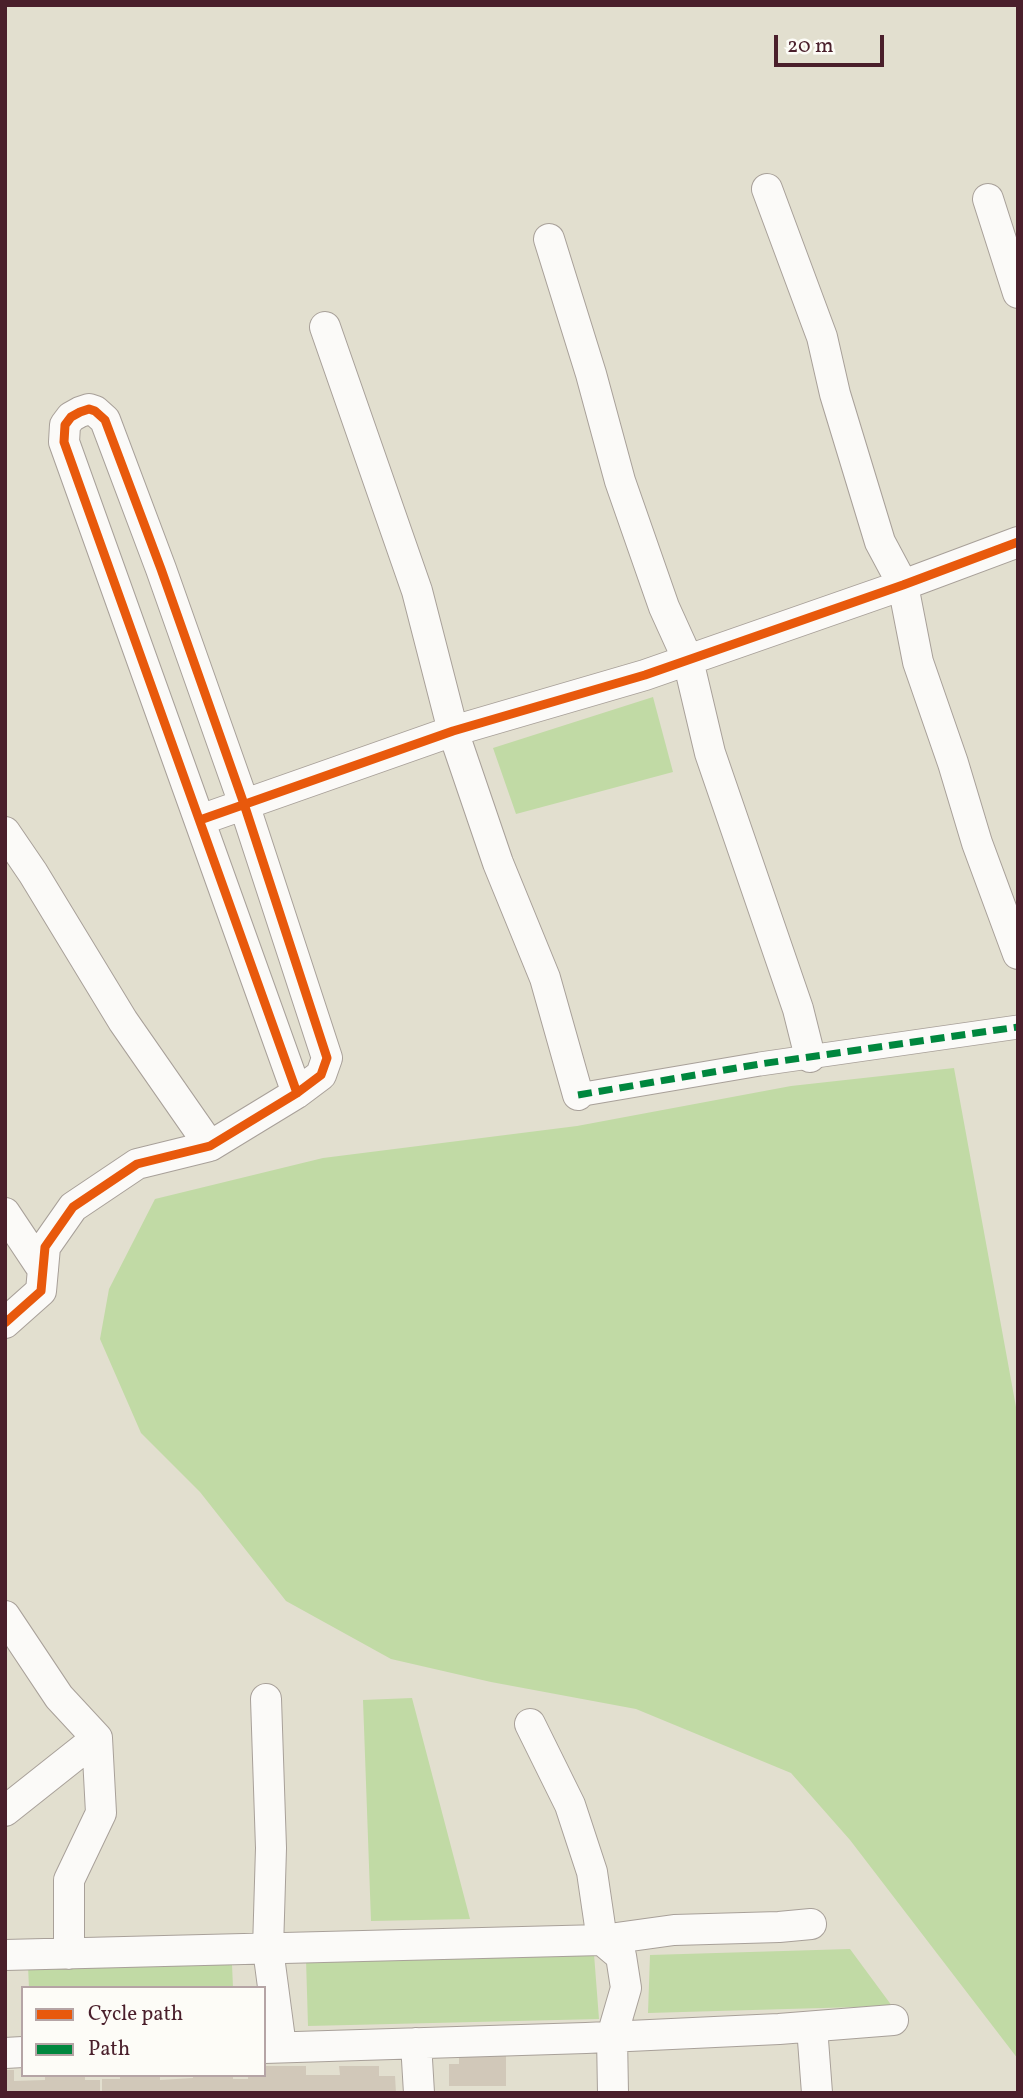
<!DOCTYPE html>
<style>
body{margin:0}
#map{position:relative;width:1023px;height:2098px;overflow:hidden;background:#e2dfcf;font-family:Vollkorn,serif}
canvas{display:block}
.frame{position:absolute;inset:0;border:7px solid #4a1f2b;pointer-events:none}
.legend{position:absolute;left:21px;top:1986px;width:245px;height:91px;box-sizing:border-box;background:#fdfcf7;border:2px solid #b5a4a5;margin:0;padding:9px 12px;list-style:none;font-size:21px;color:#4a1f2b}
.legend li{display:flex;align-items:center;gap:14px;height:35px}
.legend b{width:35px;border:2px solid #b5a4a5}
.scale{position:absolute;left:774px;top:35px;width:110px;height:32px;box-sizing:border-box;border:4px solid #4a1f2b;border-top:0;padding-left:9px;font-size:21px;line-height:24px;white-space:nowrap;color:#4a1f2b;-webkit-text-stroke:5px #fdfcf7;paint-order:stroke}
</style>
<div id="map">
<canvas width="1023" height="2098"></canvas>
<div class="frame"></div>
<ul class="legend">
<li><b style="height:9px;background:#e8590c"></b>Cycle path</li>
<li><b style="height:9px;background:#00873e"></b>Path</li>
</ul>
<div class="scale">20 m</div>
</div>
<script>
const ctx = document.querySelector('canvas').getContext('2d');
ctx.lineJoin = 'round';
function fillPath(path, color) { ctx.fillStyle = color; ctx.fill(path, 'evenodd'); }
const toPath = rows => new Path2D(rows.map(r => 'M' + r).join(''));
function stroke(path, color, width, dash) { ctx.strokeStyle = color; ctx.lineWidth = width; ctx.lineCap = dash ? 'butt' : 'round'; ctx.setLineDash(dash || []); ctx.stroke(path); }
const green = toPath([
 [653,697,673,772,516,814,493,748],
 [954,1068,1018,1418,1018,2059,850,1840,791,1773,636,1709,491,1682,391,1659,286,1601,200,1492,141,1433,100,1339,109,1289,155,1199,323,1158,577,1126,791,1086],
 [412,1698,470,1919,371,1921,363,1700],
 [850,1949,892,2006,648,2013,650,1955],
 [594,1954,599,2019,308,2026,306,1959],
 [232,1964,233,1988,29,1988,28,1966]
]);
const building = toPath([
 [459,2054,506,2054,506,2086,449,2086,449,2064,459,2064],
 [266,2066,306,2066,306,2075,340,2075,339,2066,379,2066,379,2076,395,2076,396,2093,102,2093,102,2079,120,2079,120,2075,160,2075,160,2080,193,2078,193,2075,233,2075,233,2079,248,2079,248,2075,266,2074],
 [5,2070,14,2070,14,2081,45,2080,45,2075,85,2075,85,2080,100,2080,100,2093,5,2093]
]);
const pedestrian = toPath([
 [578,1095,760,1064,1018,1027]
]);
const minor = toPath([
 [767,189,822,337,835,394,880,542,903,585,918,662,953,763,977,843,1018,954],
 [988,199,1018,293],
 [549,239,591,374,620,481,664,607,688,660,710,753,798,1009,810,1057],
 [325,327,417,591,453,731,498,863,545,978,578,1095],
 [200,820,453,731,645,675,903,585,1018,542],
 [5,832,33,873,123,1021,210,1146],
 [5,1213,43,1270],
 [5,1323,41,1291,45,1247,73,1207,137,1164,210,1146,297,1093,321,1075,327,1058,244,804,161,569,105,420,95,411,89,409,80,412,71,417,65,425,64,442,297,1093],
 [5,1616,59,1697,97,1738,101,1813,69,1880,69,1954],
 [266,1699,271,1848,268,1949,281,2047],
 [530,1724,570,1805,592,1872,602,1940,621,1956,626,1988,612,2036,613,2093],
 [5,1811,97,1738],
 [5,1955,602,1940,674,1930,779,1927,811,1924],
 [812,2027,817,2093],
 [416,2043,419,2093],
 [264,2048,586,2038,779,2029,893,2020],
 [5,2053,23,2052]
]);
const quiet = toPath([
 [578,1095,760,1064,1018,1027]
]);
const cycleway = toPath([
 [200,820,453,731,645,675,903,585,1018,542],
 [5,1323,41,1291,45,1247,73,1207,137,1164,210,1146,297,1093,321,1075,327,1058,244,804,161,569,105,420,95,411,89,409,80,412,71,417,65,425,64,442,297,1093]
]);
fillPath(green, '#c1daa5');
fillPath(building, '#d1c8b9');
stroke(pedestrian, '#a8a099', 25);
stroke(minor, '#a8a099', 32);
stroke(pedestrian, '#fbfaf8', 23);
stroke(minor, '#fbfaf8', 30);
stroke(quiet, '#00873e', 7, [14, 7]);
stroke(cycleway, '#e8590c', 9);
</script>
